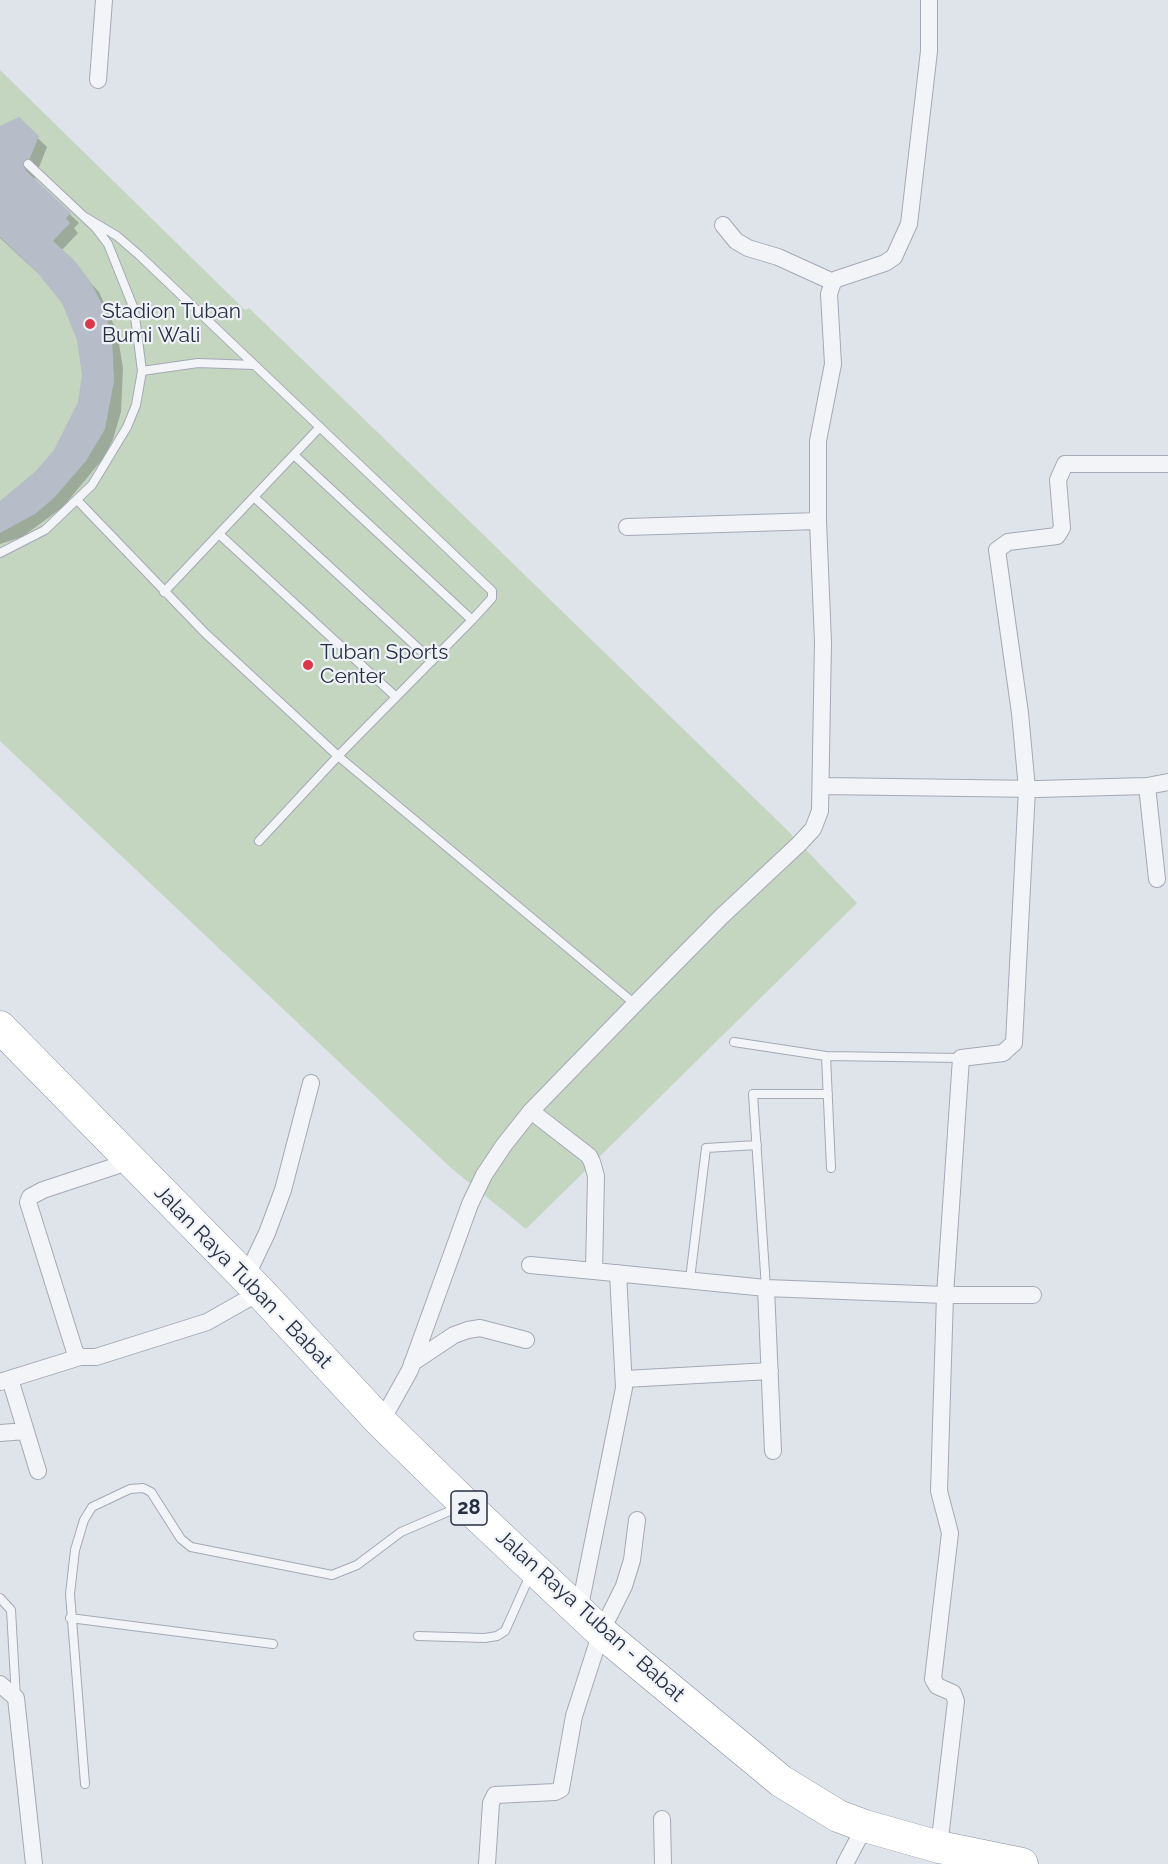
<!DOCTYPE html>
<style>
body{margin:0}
canvas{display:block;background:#dfe3ea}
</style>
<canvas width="1168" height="1864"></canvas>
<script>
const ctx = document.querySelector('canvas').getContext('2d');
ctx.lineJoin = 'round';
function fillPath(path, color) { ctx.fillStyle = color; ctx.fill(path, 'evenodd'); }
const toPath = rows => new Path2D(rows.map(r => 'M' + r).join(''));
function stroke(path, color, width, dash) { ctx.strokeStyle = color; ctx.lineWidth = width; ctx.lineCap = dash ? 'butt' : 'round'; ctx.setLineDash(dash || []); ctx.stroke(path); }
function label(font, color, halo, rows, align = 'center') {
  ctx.font = font + ' Raleway,sans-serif'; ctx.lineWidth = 4.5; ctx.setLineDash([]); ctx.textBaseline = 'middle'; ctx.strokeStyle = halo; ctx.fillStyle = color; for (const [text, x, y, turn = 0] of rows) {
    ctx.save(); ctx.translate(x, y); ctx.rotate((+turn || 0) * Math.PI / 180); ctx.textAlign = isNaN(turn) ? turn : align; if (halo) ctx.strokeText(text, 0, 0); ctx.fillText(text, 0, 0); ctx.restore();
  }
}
const green = toPath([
 [0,70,245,310,249,308,461,513,787,830,857,903,526,1229,451,1168,0,741]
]);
const shadow = toPath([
 [18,119,47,147,34,180,79,223,74,228,78,233,61,251,99,292,117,332,123,368,121,412,113,439,105,456,63,507,22,537,0,544,0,503,37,472,55,451,79,402,83,375,82,356,71,317,54,288,0,238,0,128]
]);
const building = toPath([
 [19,117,39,136,25,170,71,213,66,218,70,223,53,241,75,261,90,281,103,306,112,337,114,381,105,429,86,461,54,498,35,514,0,533,0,501,36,471,54,450,78,402,82,375,77,340,62,303,36,271,0,237,0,126]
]);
const lane = toPath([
 [85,217,117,236,139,255,492,591,492,598,472,620,338,756,259,841],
 [142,371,198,363,254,365],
 [294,455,472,620],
 [254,497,432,661],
 [78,501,205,633,338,756,635,1004],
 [219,534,396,697],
 [0,553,45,530,92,485,127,427,136,405,142,371,134,309,108,244,96,228,28,164],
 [164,592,320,427],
 [734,1042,826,1056,961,1058],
 [826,1056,831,1168],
 [690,1279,706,1148,757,1145],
 [766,1288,753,1094,828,1094],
 [0,1598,11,1610,16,1698],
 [70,1618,273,1644],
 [418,1636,485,1638,497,1636,505,1631,531,1573],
 [85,1784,70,1594,75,1550,84,1520,92,1507,130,1489,143,1488,151,1492,181,1539,191,1547,332,1575,357,1565,401,1532,459,1507]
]);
const street = toPath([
 [98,80,104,0],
 [723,225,736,241,748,248,778,257,833,282],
 [627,527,818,521],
 [822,786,1038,789,1147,786,1168,782],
 [1147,786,1157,879],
 [531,1111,589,1156,592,1162,596,1176,594,1271,766,1288,945,1295,1033,1295],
 [131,1161,43,1190,30,1197,28,1202,75,1352,80,1357,96,1357,207,1322,260,1292],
 [530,1265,594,1271],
 [246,1277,267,1233,283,1190,311,1083],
 [766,1288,773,1451],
 [412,1363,454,1335,468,1330,480,1328,526,1340],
 [10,1379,38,1471],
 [625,1379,770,1371],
 [0,1382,80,1357],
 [381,1422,410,1370,470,1204,484,1175,504,1145,531,1111,635,1004,722,916,799,844,813,829,820,811,823,642,818,521,818,441,833,364,829,294,833,282,837,279,885,263,894,257,909,224,929,51,929,0],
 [0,1433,26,1431],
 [579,1611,624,1388,618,1273],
 [0,1684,16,1698,34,1864],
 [662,1819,663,1864],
 [939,1847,956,1701,953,1693,937,1686,933,1679,950,1533,939,1491,945,1295,961,1058,1003,1053,1014,1043,1027,789,1020,713,997,550,1008,542,1057,536,1062,528,1058,480,1065,464,1168,464],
 [487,1864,491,1803,495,1795,555,1792,561,1789,574,1716,601,1632,624,1586,632,1560,637,1520],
 [845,1864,865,1826]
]);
const highway = toPath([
 [0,1027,260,1292,381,1422,465,1504,601,1632,781,1781,838,1816,865,1826,939,1847,1022,1864]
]);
const markers = [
 [90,324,6,"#dc3748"],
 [308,665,6,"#dc3748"]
];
const shields = [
 [469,1508,36]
];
const shieldNames = [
 ["28",469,1508]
];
const poiNames = [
 ["Stadion Tuban",102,312],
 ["Bumi Wali",102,336],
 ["Tuban Sports",320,653],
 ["Center",320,677]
];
const streetNames = [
 ["Jalan Raya Tuban - Babat",243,1277,46],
 ["Jalan Raya Tuban - Babat",590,1616,42]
];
fillPath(green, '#c4d5c0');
fillPath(shadow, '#0003');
fillPath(building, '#b6bcc8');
stroke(lane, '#a4a9b5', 10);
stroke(street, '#a4a9b5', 18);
stroke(highway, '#858fa2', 33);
stroke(lane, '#f3f4f8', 8);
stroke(street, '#f3f4f8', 16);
stroke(highway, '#fff', 32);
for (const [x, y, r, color] of markers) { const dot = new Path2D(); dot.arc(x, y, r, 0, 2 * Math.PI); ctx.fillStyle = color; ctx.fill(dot); stroke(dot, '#eff2f7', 2); }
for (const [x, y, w] of shields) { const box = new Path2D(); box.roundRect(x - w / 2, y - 17, w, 34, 4.5); ctx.fillStyle = '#eff2f7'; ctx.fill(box); stroke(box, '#262f43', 1.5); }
label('bold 20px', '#262f43', null, shieldNames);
label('21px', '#262f43', '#eff2f7', poiNames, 'left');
label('21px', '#262f43', '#eff2f7', streetNames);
</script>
